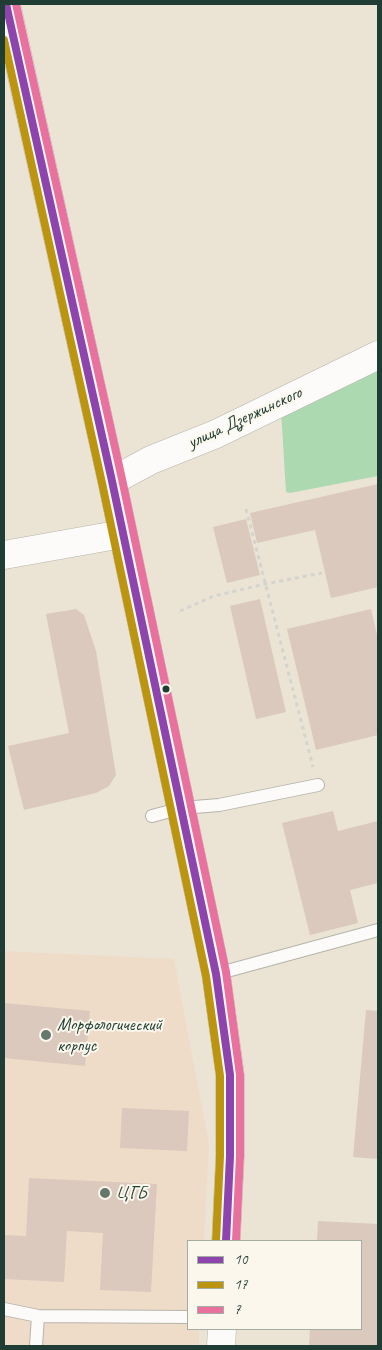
<!DOCTYPE html>
<meta charset="utf-8">
<style>
body{margin:0}
#map{position:relative;width:382px;height:1350px;overflow:hidden;background:#ebe4d5;font-family:Caveat,sans-serif}
canvas{display:block}
.frame{position:absolute;inset:0;border:5px solid #1f3d34;pointer-events:none}
.legend{position:absolute;left:187px;top:1240px;width:175px;height:90px;box-sizing:border-box;background:#fbf7ec;border:1px solid #a3ada2;margin:0;padding:6px 9px;list-style:none;font-size:15px;color:#1f3d34}
.legend li{display:flex;align-items:center;gap:10px;height:25px}
.legend b{width:25px;border:1px solid #a3ada2}
</style>
<div id="map">
<canvas width="382" height="1350"></canvas>
<div class="frame"></div>
<ul class="legend">
<li><b style="height:6px;background:#8e44ad"></b>10</li>
<li><b style="height:6px;background:#bc9510"></b>17</li>
<li><b style="height:6px;background:#e9719e"></b>7</li>
</ul>
</div>
<script>
const ctx = document.querySelector('canvas').getContext('2d');
ctx.lineJoin = 'round';
function fillPath(path, color) { ctx.fillStyle = color; ctx.fill(path, 'evenodd'); }
const toPath = rows => new Path2D(rows.map(r => 'M' + r).join(''));
function stroke(path, color, width, dash) { ctx.strokeStyle = color; ctx.lineWidth = width; ctx.lineCap = dash ? 'butt' : 'round'; ctx.setLineDash(dash || []); ctx.stroke(path); }
function label(font, color, halo, rows, align = 'center') {
  ctx.font = font + ' Caveat,sans-serif'; ctx.lineWidth = 4; ctx.setLineDash([]); ctx.textBaseline = 'middle'; ctx.strokeStyle = halo; ctx.fillStyle = color; for (const [text, x, y, turn = 0] of rows) {
    ctx.save(); ctx.translate(x, y); ctx.rotate((+turn || 0) * Math.PI / 180); ctx.textAlign = isNaN(turn) ? turn : align; if (halo) ctx.strokeText(text, 0, 0); ctx.fillText(text, 0, 0); ctx.restore();
  }
}
const built = toPath([
 [4,951,174,959,209,1144,204,1241,188,1241,188,1329,199,1329,199,1346,4,1346]
]);
const green = toPath([
 [378,369,378,476,290,493,286,492,281,411]
]);
const building = toPath([
 [378,484,378,587,331,598,315,530,257,543,250,513],
 [246,519,260,575,227,583,213,527],
 [260,599,286,712,256,719,230,606],
 [76,609,84,615,96,651,116,775,109,786,96,793,24,810,8,746,69,733,46,614],
 [371,609,378,639,378,735,316,750,287,629],
 [333,811,338,831,378,821,378,883,350,890,358,923,310,935,282,823],
 [4,1003,90,1011,85,1066,4,1058],
 [366,1010,378,1011,378,1159,353,1157],
 [122,1108,189,1111,187,1151,120,1148],
 [29,1178,157,1184,151,1292,100,1290,103,1233,67,1231,64,1282,4,1279,4,1235,26,1236],
 [318,1221,378,1224,378,1346,309,1346,310,1329,361,1329,361,1241,317,1241]
]);
const path = toPath([
 [246,509,313,767],
 [180,611,214,596,265,584,322,573]
]);
const lane = toPath([
 [152,816,182,808,219,805,318,785],
 [216,974,378,930],
 [4,1309,38,1316,188,1317],
 [36,1346,38,1316]
]);
const secondary = toPath([
 [6,4,112,481,216,974,230,1075,230,1156,226,1241],
 [112,481,151,460,216,434,378,355],
 [4,555,122,534],
 [221,1346,222,1329]
]);
const bus1 = toPath([
 [6,4,112,481,216,974,230,1075,230,1156,226,1241]
]);
const bus2 = toPath([
 [4,40,102,483,206,976,220,1076,220,1156,216,1241]
]);
const bus3 = toPath([
 [16,4,122,479,226,972,240,1075,240,1156,236,1241]
]);
const markers = [
 [166,689,4.5,"#1f3d34"],
 [46,1035,6,"#66776c"],
 [105,1193,6,"#66776c"]
];
const streetNames = [
 ["улица Дзержинского",245,418,-25]
];
const poiNames = [
 ["Морфологический",57,1025],
 ["корпус",57,1046],
 ["ЦГБ",116,1193]
];
fillPath(built, '#efdcc8');
fillPath(green, '#add9b1');
fillPath(building, '#dac9bc');
stroke(lane, '#b5b4aa', 14);
stroke(secondary, '#b5b4aa', 29);
stroke(path, '#d4d4cf', 3, [4, 4]);
stroke(lane, '#fcfbf9', 12);
stroke(secondary, '#fcfbf9', 28);
stroke(bus1, '#8e44ad', 8);
stroke(bus2, '#bc9510', 8);
stroke(bus3, '#e9719e', 8);
for (const [x, y, r, color] of markers) { const dot = new Path2D(); dot.arc(x, y, r, 0, 2 * Math.PI); ctx.fillStyle = color; ctx.fill(dot); stroke(dot, '#fbf7ec', 2); }
label('18px', '#1f3d34', '#fbf7ec', streetNames);
label('18px', '#1f3d34', '#fbf7ec', poiNames, 'left');
</script>
